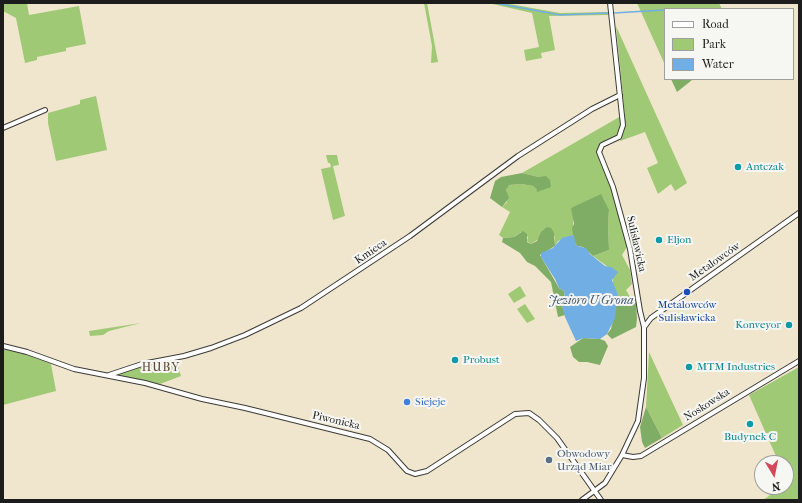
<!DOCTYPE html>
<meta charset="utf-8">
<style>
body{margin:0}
#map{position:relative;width:802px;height:503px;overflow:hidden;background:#efe6cd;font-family:"IM FELL French Canon",serif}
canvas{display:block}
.frame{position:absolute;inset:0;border:4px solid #1c1c1c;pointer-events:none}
.legend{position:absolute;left:664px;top:8px;width:130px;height:72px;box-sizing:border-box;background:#f6f6f2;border:1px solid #9f9f9c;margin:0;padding:5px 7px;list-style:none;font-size:12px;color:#1c1c1c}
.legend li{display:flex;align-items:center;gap:8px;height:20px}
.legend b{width:20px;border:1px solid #9f9f9c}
.north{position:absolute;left:754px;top:455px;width:40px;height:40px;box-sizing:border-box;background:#f6f6f2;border:1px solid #9f9f9c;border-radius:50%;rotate:170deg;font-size:11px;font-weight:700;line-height:16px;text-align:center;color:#1c1c1c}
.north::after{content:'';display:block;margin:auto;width:14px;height:18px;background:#d1495b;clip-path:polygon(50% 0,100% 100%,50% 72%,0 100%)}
</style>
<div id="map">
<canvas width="802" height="503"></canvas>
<div class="frame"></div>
<ul class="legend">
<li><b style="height:5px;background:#fff"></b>Road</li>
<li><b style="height:11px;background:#a0c975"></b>Park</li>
<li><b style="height:11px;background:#71aee3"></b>Water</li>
</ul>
<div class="north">N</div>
</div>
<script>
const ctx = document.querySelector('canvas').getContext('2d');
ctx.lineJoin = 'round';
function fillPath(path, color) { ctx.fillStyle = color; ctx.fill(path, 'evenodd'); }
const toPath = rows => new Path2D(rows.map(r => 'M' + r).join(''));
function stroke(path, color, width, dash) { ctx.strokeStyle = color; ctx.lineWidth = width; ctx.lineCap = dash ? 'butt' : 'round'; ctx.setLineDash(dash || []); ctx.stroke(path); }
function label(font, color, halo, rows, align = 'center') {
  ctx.font = font + ' "IM FELL French Canon",serif'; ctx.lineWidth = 4; ctx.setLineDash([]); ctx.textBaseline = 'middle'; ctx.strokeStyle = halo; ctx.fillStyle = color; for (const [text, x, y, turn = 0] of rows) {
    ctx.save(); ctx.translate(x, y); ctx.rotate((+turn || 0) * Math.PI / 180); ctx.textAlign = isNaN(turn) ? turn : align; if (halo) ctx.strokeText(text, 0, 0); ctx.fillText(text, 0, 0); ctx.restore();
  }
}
const green = toPath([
 [3,3,27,3,29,15,79,6,86,44,66,48,66,51,37,57,37,60,25,63,16,18,3,11],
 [424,3,427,3,438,62,431,63,432,46],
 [488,3,504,3,560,13,608,12,608,15,549,16,555,50,541,53,542,58,526,61,524,50,539,47,532,13],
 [637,3,719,3,722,9,665,9,665,65],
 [616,26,687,183,675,191,671,184,658,194,647,168,658,163,645,132,620,141,625,127,625,117],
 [96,96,107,150,56,161,48,123,48,113,80,104,80,100],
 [621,116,621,126,618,135,600,144,597,151,614,194,626,243,627,247,622,255,630,270,632,284,626,290,630,297,617,302,618,295,613,285,613,277,608,267,593,256,609,250,608,223,609,210,573,218,573,235,558,241,555,246,555,236,540,238,531,244,527,241,528,237,521,232,514,237,503,238,499,235,510,212,502,207,507,202,506,187,509,185,522,184,533,186,536,187,537,191,539,177,522,173],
 [326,155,337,155,339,165,333,166,345,216,333,220,321,169,331,167,330,163,328,163],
 [520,286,526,296,514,303,508,294],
 [525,304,535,319,527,323,517,309],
 [141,323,109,331,103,335,90,336,89,331],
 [3,349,25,354,51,364,56,391,3,405],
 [649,352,683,425,662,438,646,407],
 [176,360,181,376,160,384,118,375,118,373,136,367],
 [799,367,799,500,763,500,782,487,786,487,788,483,786,478,786,463,779,463,749,395]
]);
const forest = toPath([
 [671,79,691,79,692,80,677,92],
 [522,173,539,177,546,176,550,180,551,187,537,192,536,188,533,186,522,184,509,185,506,190,509,198,502,207,490,198,495,181,501,177],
 [601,194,609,210,608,223,609,250,593,256,583,247,577,246,575,242,573,235,572,228,574,224,571,208],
 [547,227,551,228,554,233,555,246,540,255,559,288,564,291,565,300,562,305,565,315,558,317,551,282,535,266,527,262,520,253,502,242,503,238,514,237,523,231,527,234,527,242,531,244,537,241,541,232],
 [630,297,636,302,637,319,636,327,612,339,607,334,611,329,617,302],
 [583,338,600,339,605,341,608,346,600,365,587,362,579,362,573,357,570,347],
 [646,407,662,438,645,448,642,442,640,427]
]);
const water = toPath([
 [573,235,577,246,586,248,590,254,605,266,611,267,618,272,612,280,618,295,615,318,607,334,600,339,583,338,576,341,565,317,562,305,565,300,564,291,559,288,555,279,541,257,541,253,553,248,562,238]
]);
const stream = toPath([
 [495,3,560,15,608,13],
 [614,13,680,9]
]);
const street = toPath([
 [3,128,45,110],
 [645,326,651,318,799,213],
 [3,346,27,352,74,369,145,383,202,399,245,408,370,439,388,450,407,471,415,474,427,471,515,414,529,413,539,420,557,438,601,500],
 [109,375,142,364,184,356,211,348,245,335,301,308,410,236,518,156,592,109,620,95],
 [622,455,633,457,641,456,799,361],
 [582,500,605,483,622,455,638,421,644,378,644,327,640,311,630,249,613,187,599,152,602,145,619,137,623,125,610,3]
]);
const markers = [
 [738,167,4,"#0f9aa8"],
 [659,240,4,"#0f9aa8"],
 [687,292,4,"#1a4fb4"],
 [789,325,4,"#0f9aa8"],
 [455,360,4,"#0f9aa8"],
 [689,367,4,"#0f9aa8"],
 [407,402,4,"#3f7fe0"],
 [750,424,4,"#0f9aa8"],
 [549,460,4,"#5c6f8a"]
];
const cultureNames = [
 ["Antczak",746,167],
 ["Eljon",667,240],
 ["Konveyor",781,325,"right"],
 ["Probust",463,360],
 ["MTM Industries",697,367],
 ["Budynek C",750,437,"center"]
];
const streetNames = [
 ["Sulisławicka",636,244,77],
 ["Kmieca",371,252,-34],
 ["Metalowców",715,262,-35],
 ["Noskowska",707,405,-32],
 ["Piwonicka",336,421,13]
];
const transitNames = [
 ["Metalowców",687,305],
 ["Sulisławicka",687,318]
];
const shopNames = [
 ["Siejeje",415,402]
];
const serviceNames = [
 ["Obwodowy",557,454],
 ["Urząd Miar",557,467]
];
const waterNames = [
 ["Jezioro U Grona",591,301]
];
const neighbourhoodNames = [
 ["HUBY",161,368]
];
fillPath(green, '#a0c975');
fillPath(forest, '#80ad66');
fillPath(water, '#71aee3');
stroke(stream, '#71aee3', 1.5);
stroke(street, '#3c3a37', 6);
stroke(street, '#fff', 4);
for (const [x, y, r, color] of markers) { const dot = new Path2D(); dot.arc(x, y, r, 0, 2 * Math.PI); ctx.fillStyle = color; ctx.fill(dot); stroke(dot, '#f6f6f2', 1.5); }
label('11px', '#0d838f', '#f6f6f2', cultureNames, 'left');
label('11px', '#1c1c1c', '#f6f6f2', streetNames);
label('11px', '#164399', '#f6f6f2', transitNames);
label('11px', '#366cbe', '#f6f6f2', shopNames, 'left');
label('11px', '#4e5e75', '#f6f6f2', serviceNames, 'left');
label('italic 12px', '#3e566c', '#f6f6f2', waterNames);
ctx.letterSpacing = '1px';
label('12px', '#624b37', '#f6f6f2', neighbourhoodNames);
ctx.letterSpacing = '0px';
</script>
